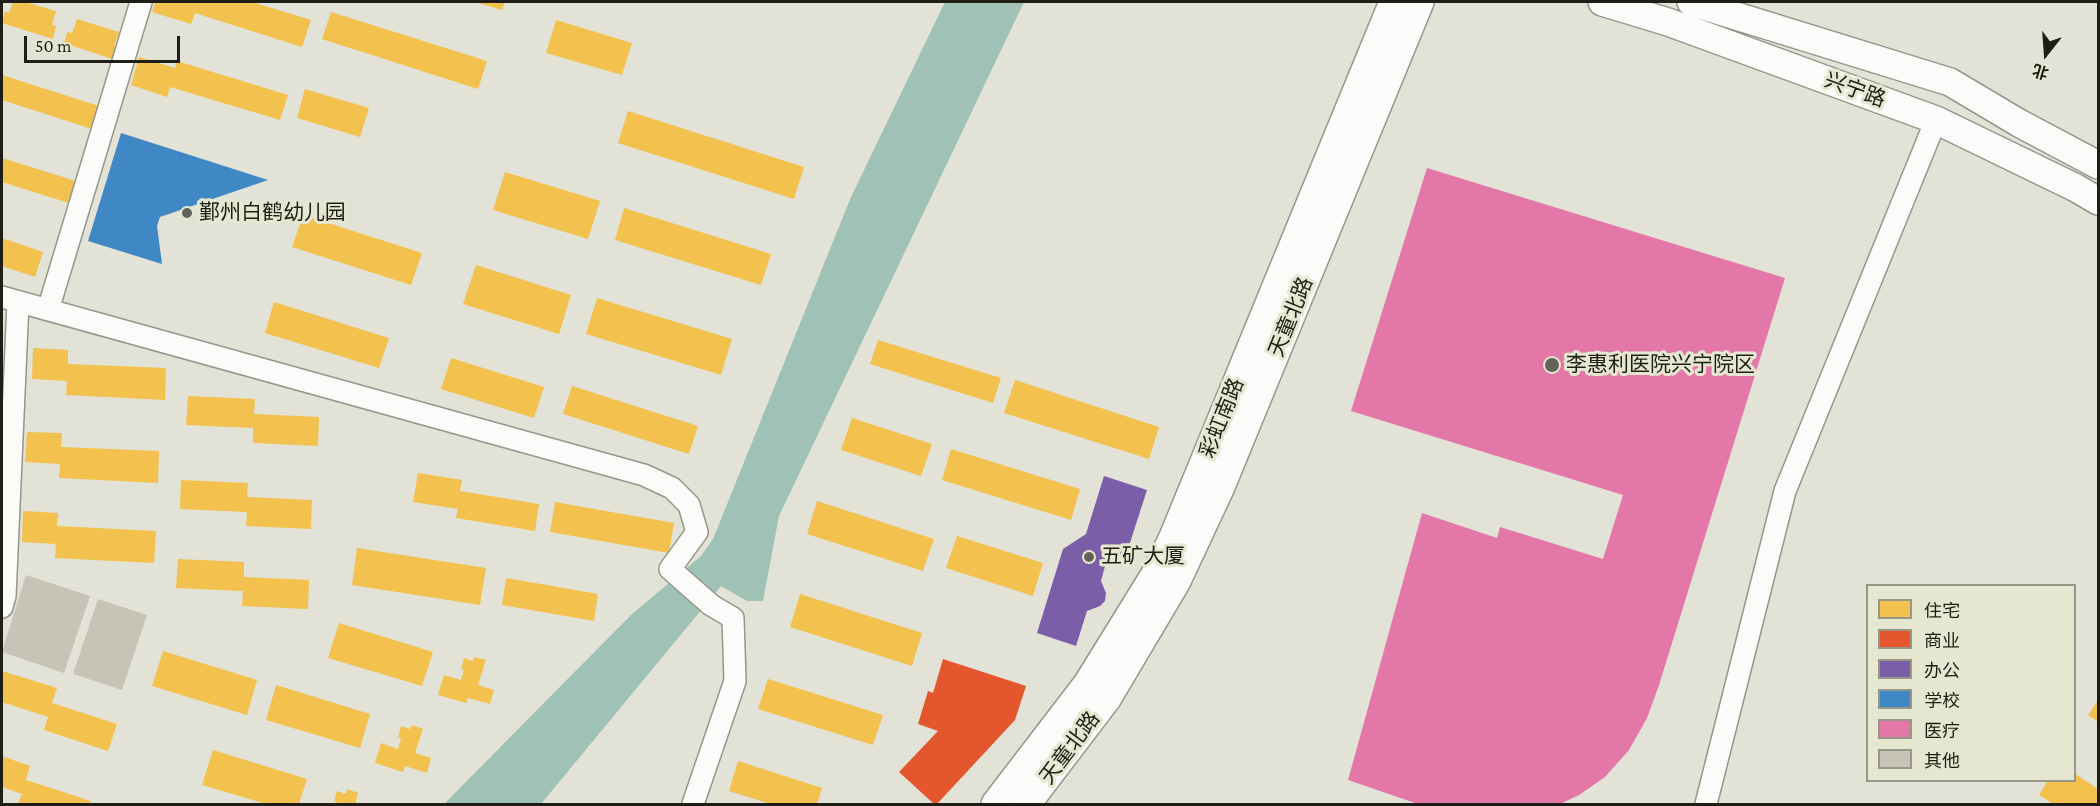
<!DOCTYPE html>
<meta charset="utf-8">
<style>
body{margin:0}
#map{position:relative;width:2100px;height:806px;overflow:hidden;background:#e2e2d6;font-family:"Crimson Pro","Noto Sans SC",serif}
canvas{display:block}
.frame{position:absolute;inset:0;border:3px solid #1e1e16;pointer-events:none}
.legend{position:absolute;left:1866px;top:584px;width:210px;height:198px;box-sizing:border-box;background:#e6e7d1;border:2px solid #969786;margin:0;padding:8px 10px;list-style:none;font-size:18px;color:#1e1e16}
.legend li{display:flex;align-items:center;gap:12px;height:30px}
.legend b{width:30px;border:2px solid #969786}
.north{position:absolute;left:2016px;top:24px;width:60px;height:60px;-webkit-text-stroke:4px #e6e7d1;paint-order:stroke;rotate:197deg;font-size:16px;font-weight:700;line-height:24px;text-align:center;color:#1e1e16}
.north::after{content:'';display:block;margin:auto;width:21px;height:27px;background:#1e1e16;clip-path:polygon(50% 0,100% 100%,50% 72%,0 100%)}
.scale{position:absolute;left:24px;top:36px;width:156px;height:27px;box-sizing:border-box;border:3px solid #1e1e16;border-top:0;padding-left:8px;font-size:18px;line-height:21px;white-space:nowrap;color:#1e1e16;-webkit-text-stroke:4px #e6e7d1;paint-order:stroke}
</style>
<div id="map">
<canvas width="2100" height="806"></canvas>
<div class="frame"></div>
<ul class="legend">
<li><b style="height:16px;background:#f2c14e"></b>住宅</li>
<li><b style="height:16px;background:#e4572e"></b>商业</li>
<li><b style="height:16px;background:#7b5ea7"></b>办公</li>
<li><b style="height:16px;background:#3f88c5"></b>学校</li>
<li><b style="height:16px;background:#e377a8"></b>医疗</li>
<li><b style="height:16px;background:#c8c3b7"></b>其他</li>
</ul>
<div class="north">北</div>
<div class="scale">50 m</div>
</div>
<script>
const ctx = document.querySelector('canvas').getContext('2d');
ctx.lineJoin = 'round';
function fillPath(path, color) { ctx.fillStyle = color; ctx.fill(path, 'evenodd'); }
const toPath = rows => new Path2D(rows.map(r => 'M' + r).join(''));
function stroke(path, color, width, dash) { ctx.strokeStyle = color; ctx.lineWidth = width; ctx.lineCap = dash ? 'butt' : 'round'; ctx.setLineDash(dash || []); ctx.stroke(path); }
function label(font, color, halo, rows, align = 'center') {
  ctx.font = font + ' "Crimson Pro","Noto Sans SC",serif'; ctx.lineWidth = 6; ctx.setLineDash([]); ctx.textBaseline = 'middle'; ctx.strokeStyle = halo; ctx.fillStyle = color; for (const [text, x, y, turn = 0] of rows) {
    ctx.save(); ctx.translate(x, y); ctx.rotate((+turn || 0) * Math.PI / 180); ctx.textAlign = isNaN(turn) ? turn : align; if (halo) ctx.strokeText(text, 0, 0); ctx.fillText(text, 0, 0); ctx.restore();
  }
}
const water = toPath([
 [945,2,1024,2,779,516,763,601,747,601,721,586,541,804,444,804,631,615,701,556,713,539,851,197]
]);
const homes = toPath([
 [13,2,25,2,56,11,52,25,56,26,53,39,2,23,5,11,9,13],
 [155,2,252,2,311,20,302,47,195,13,191,24,152,12],
 [475,2,505,2,502,10],
 [331,12,487,61,478,89,322,39],
 [77,19,119,32,114,46,119,47,115,60,64,43,67,32,72,33],
 [556,20,632,43,622,75,546,53],
 [139,57,175,68,177,61,288,95,280,120,170,87,167,97,131,85],
 [2,75,105,108,98,131,2,100],
 [305,89,369,108,360,137,297,118],
 [628,111,804,167,794,199,618,143],
 [2,158,82,183,75,205,2,182],
 [505,172,600,201,588,239,493,210],
 [624,208,771,254,761,285,615,240],
 [303,215,422,253,411,285,292,247],
 [2,238,43,252,35,277,2,266],
 [476,265,571,295,559,334,463,304],
 [597,298,732,339,721,375,586,334],
 [274,302,389,338,379,368,265,333],
 [878,340,1001,378,993,403,870,364],
 [33,348,68,350,68,364,166,368,165,400,66,395,67,381,32,379],
 [451,358,544,387,534,418,441,389],
 [1015,380,1159,427,1149,459,1004,413],
 [572,386,698,426,689,454,563,414],
 [188,396,255,399,254,414,319,417,318,446,253,443,253,428,186,425],
 [852,418,932,444,921,476,841,450],
 [27,432,62,433,61,447,159,451,158,483,59,478,60,464,25,462],
 [951,449,1080,489,1071,520,942,480],
 [418,473,462,480,460,491,539,504,535,531,456,518,458,509,413,502],
 [181,480,248,483,247,497,312,500,311,529,246,526,247,512,180,509],
 [817,501,934,539,923,571,807,534],
 [555,502,674,523,669,553,550,532],
 [23,511,58,513,57,526,156,531,154,563,55,558,56,544,22,542],
 [957,536,1043,563,1033,596,946,568],
 [357,548,486,568,480,605,352,585],
 [178,559,244,562,244,577,309,580,308,609,242,606,243,591,176,588],
 [506,578,598,594,594,621,502,605],
 [800,594,922,633,912,666,790,627],
 [339,623,433,652,422,686,328,658],
 [163,651,257,680,247,715,152,686],
 [474,657,486,660,478,685,494,690,490,704,468,698,466,703,438,695,444,675,461,680,464,670,461,669,464,658,473,661],
 [2,671,57,688,52,703,117,724,108,751,44,730,48,717,2,702],
 [768,679,883,715,873,745,758,709],
 [276,685,370,714,360,748,266,720],
 [2098,700,2098,722,2088,715],
 [412,725,423,729,415,753,431,758,427,773,405,766,403,772,375,763,381,743,398,749,401,738,398,737,401,726,410,729],
 [213,750,307,779,299,804,266,804,202,785],
 [2,756,30,766,26,780,91,801,89,804,18,804,22,794,2,787],
 [738,761,822,788,817,804,771,804,729,791],
 [2074,773,2098,789,2098,804,2053,804,2039,795,2048,780,2074,780],
 [347,789,358,793,355,804,336,804,337,802,334,801,337,791,346,794]
]);
const shops = toPath([
 [943,659,1026,686,1015,720,937,804,934,804,899,772,938,731,918,724,928,691,933,693]
]);
const offices = toPath([
 [1104,476,1147,490,1128,549,1105,566,1101,581,1106,593,1105,601,1100,606,1087,611,1076,646,1037,633,1063,549,1086,534]
]);
const schools = toPath([
 [121,133,268,180,160,217,157,226,162,264,88,241]
]);
const health = toPath([
 [1427,168,1785,278,1659,685,1647,718,1629,750,1605,777,1579,795,1560,804,1418,804,1348,780,1422,513,1497,538,1500,527,1603,559,1623,495,1351,411]
]);
const building = toPath([
 [26,575,90,596,64,673,2,652],
 [98,599,147,615,122,690,73,674]
]);
const minor = toPath([
 [2,297,644,475,672,488,689,505,697,532,670,569,711,605,733,618,735,681,693,804],
 [48,310,141,2],
 [2,607,5,596,18,302],
 [1706,804,1785,491,1936,120]
]);
const major = toPath([
 [1602,2,1668,22,1936,120,2076,188,2098,201],
 [1691,2,1950,82,2019,123,2098,165],
 [995,804,1087,684,1155,574,1173,537,1393,2],
 [1027,804,1107,699,1177,581,1220,489,1420,2]
]);
const markers = [
 [187,213,6,"#636359"],
 [1552,365,8,"#636359"],
 [1089,557,6,"#636359"]
];
const streetNames = [
 ["兴宁路",1855,90,20],
 ["天童北路",1291,317,-68],
 ["彩虹南路",1222,418,-68],
 ["天童北路",1070,748,-53]
];
const poiNames = [
 ["鄞州白鹤幼儿园",199,213],
 ["李惠利医院兴宁院区",1566,365],
 ["五矿大厦",1101,557]
];
fillPath(water, '#a0c2b6');
fillPath(homes, '#f2c14e');
fillPath(shops, '#e4572e');
fillPath(offices, '#7b5ea7');
fillPath(schools, '#3f88c5');
fillPath(health, '#e377a8');
fillPath(building, '#c8c3b7');
stroke(minor, '#95968c', 24);
stroke(major, '#95968c', 30);
stroke(minor, '#fbfbf9', 21);
stroke(major, '#fbfbf9', 27);
for (const [x, y, r, color] of markers) { const dot = new Path2D(); dot.arc(x, y, r, 0, 2 * Math.PI); ctx.fillStyle = color; ctx.fill(dot); stroke(dot, '#e6e7d1', 2); }
label('21px', '#1e1e16', '#e6e7d1', streetNames);
label('21px', '#1e1e16', '#e6e7d1', poiNames, 'left');
</script>
